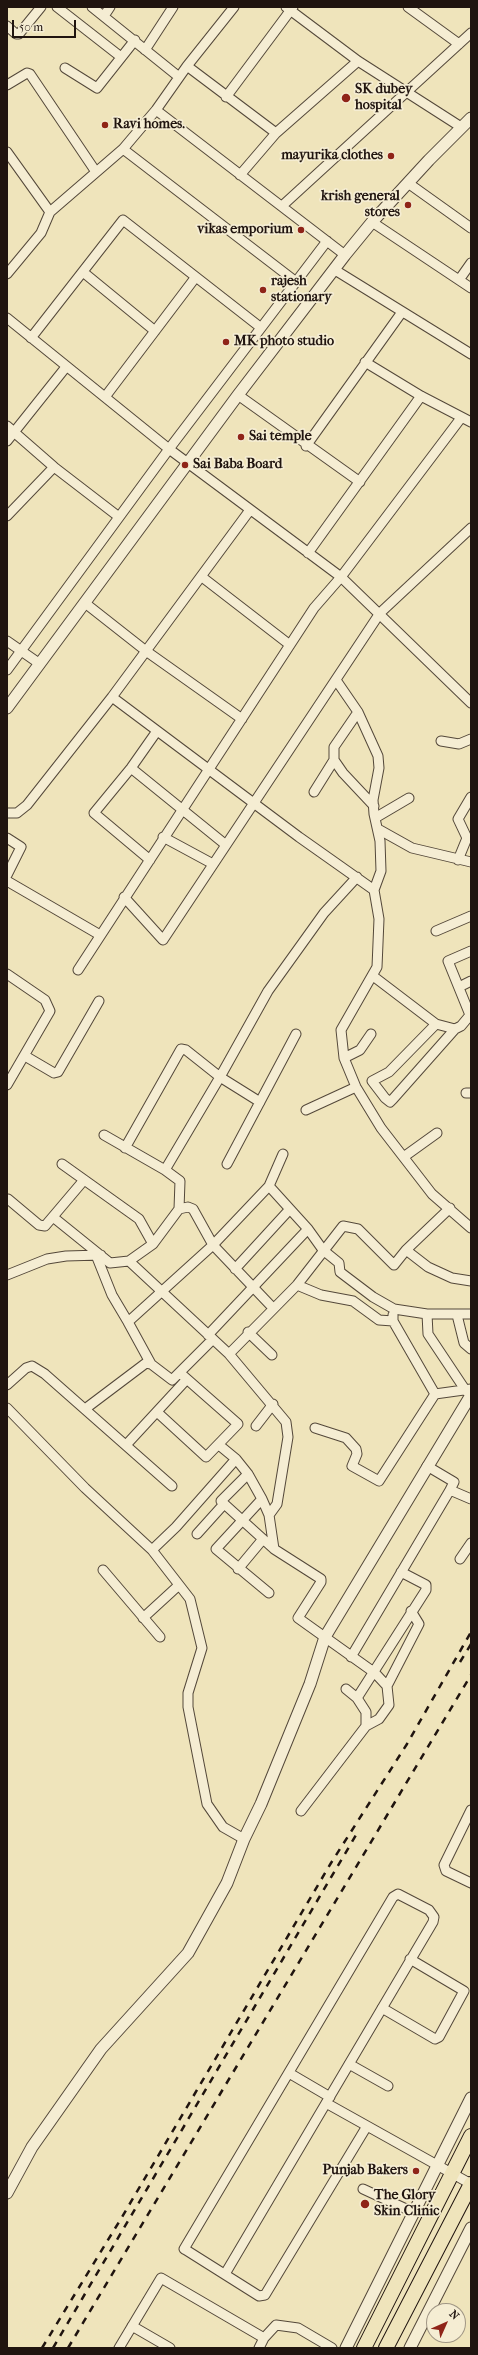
<!DOCTYPE html>
<style>
body{margin:0}
#map{position:relative;width:478px;height:2355px;overflow:hidden;background:#efe4bb;font-family:"IM FELL French Canon",serif}
canvas{display:block}
.frame{position:absolute;inset:0;border:8px solid #20140f;pointer-events:none}
.north{position:absolute;left:426px;top:2303px;width:40px;height:40px;box-sizing:border-box;background:#f5edd3;border:1px solid #a09685;border-radius:50%;rotate:45deg;font-size:11px;font-weight:700;line-height:16px;text-align:center;color:#20140f}
.north::after{content:'';display:block;margin:auto;width:14px;height:18px;background:#8f2418;clip-path:polygon(50% 0,100% 100%,50% 72%,0 100%)}
.scale{position:absolute;left:12px;top:20px;width:64px;height:18px;box-sizing:border-box;border:2px solid #20140f;border-top:0;padding-left:5px;font-size:12px;line-height:14px;white-space:nowrap;color:#20140f;-webkit-text-stroke:3px #f5edd3;paint-order:stroke}
</style>
<div id="map">
<canvas width="478" height="2355"></canvas>
<div class="frame"></div>
<div class="north">N</div>
<div class="scale">50 m</div>
</div>
<script>
const ctx = document.querySelector('canvas').getContext('2d');
ctx.lineJoin = 'round';
const toPath = rows => new Path2D(rows.map(r => 'M' + r).join(''));
function stroke(path, color, width, dash) { ctx.strokeStyle = color; ctx.lineWidth = width; ctx.lineCap = dash ? 'butt' : 'round'; ctx.setLineDash(dash || []); ctx.stroke(path); }
function label(font, color, halo, rows, align = 'center') {
  ctx.font = font + ' "IM FELL French Canon",serif'; ctx.lineWidth = 3.5; ctx.setLineDash([]); ctx.textBaseline = 'middle'; ctx.strokeStyle = halo; ctx.fillStyle = color; for (const [text, x, y, turn = 0] of rows) {
    ctx.save(); ctx.translate(x, y); ctx.rotate((+turn || 0) * Math.PI / 180); ctx.textAlign = isNaN(turn) ? turn : align; if (halo) ctx.strokeText(text, 0, 0); ctx.fillText(text, 0, 0); ctx.restore();
  }
}
const minor = toPath([
 [57,7,121,57],
 [92,7,179,77],
 [286,7,358,61,461,127],
 [408,7,459,44],
 [104,16,110,7],
 [7,26,16,34,19,34,41,7],
 [145,50,173,7],
 [187,66,276,133],
 [65,68,97,88,135,40],
 [7,85,27,73,30,74,96,172],
 [226,97,293,7],
 [156,110,345,255],
 [123,149,295,281],
 [7,152,50,212],
 [240,175,276,133,358,61],
 [408,183,471,228],
 [282,206,471,33],
 [372,222,471,288],
 [335,270,471,354],
 [83,272,155,331],
 [7,274,41,233,50,212,123,149,156,110,187,66,234,7],
 [459,280,471,263],
 [7,318,169,449,341,577,471,703],
 [31,338,123,220,260,327],
 [365,362,421,396,471,422],
 [238,395,360,482],
 [105,397,195,278],
 [7,426,54,467,119,517],
 [7,441,66,367],
 [306,446,402,312],
 [7,516,54,467],
 [308,553,421,396],
 [202,577,290,645],
 [85,603,146,651,242,719],
 [7,641,40,664],
 [7,670,169,449,327,241],
 [336,680,358,712,378,756,379,768,373,800,374,814,380,841,381,871,374,890],
 [112,697,299,837,374,890,379,919,377,967,341,1030,344,1058,356,1087,381,1128,432,1194,471,1228],
 [441,741,459,744,471,739],
 [334,760,343,773,374,806],
 [131,768,226,845],
 [314,792,334,760,334,747,358,712],
 [7,813,17,813,27,805,112,697,250,510],
 [375,818,409,798],
 [378,829,412,848,471,862],
 [163,837,213,864],
 [7,838,21,847,7,875],
 [150,860,94,813,131,768,157,731],
 [458,860,467,838,458,819,471,797],
 [7,881,100,935],
 [124,897,163,940,380,613,471,528],
 [436,931,471,916],
 [78,970,314,608,341,577,461,418],
 [7,974,45,1000,50,1011,7,1085],
 [373,976,436,1024,455,1029,461,1026,471,1014],
 [459,987,471,981],
 [470,1015,448,961,471,951],
 [436,1024,389,1072,372,1081,385,1098,390,1102,393,1099,455,1029],
 [25,1056,54,1073,58,1072,99,1001],
 [344,1058,360,1050,371,1034],
 [466,1093,471,1093],
 [306,1110,356,1087],
 [104,1135,165,1170],
 [125,1148,181,1049,186,1050,220,1077,268,991,324,913,357,877],
 [405,1156,437,1133],
 [62,1164,139,1219,153,1244],
 [227,1164,296,1034],
 [269,1186,308,1229,323,1250,339,1263,340,1272,373,1297,394,1309,427,1314,471,1314],
 [8,1199,39,1225,45,1226,84,1180],
 [179,1209,180,1181,165,1170,220,1077,260,1102],
 [53,1217,110,1263,129,1261,229,1354,286,1422,288,1437,277,1504,269,1515],
 [406,1250,428,1267,452,1278,471,1281],
 [96,1255,112,1295,128,1322,213,1245,269,1186,283,1154],
 [129,1261,153,1244,179,1209,188,1207,193,1209,213,1245,273,1308],
 [235,1269,290,1209],
 [7,1275,47,1259,66,1256,101,1255],
 [297,1285,321,1295,353,1301,379,1320,393,1321],
 [427,1314,428,1334,466,1391],
 [393,1315,393,1321,435,1394],
 [457,1315,464,1343,471,1349],
 [128,1322,151,1364],
 [248,1332,272,1355],
 [208,1335,308,1229],
 [229,1354,297,1285,343,1226,358,1229,394,1265,406,1250,450,1208],
 [7,1385,26,1368,32,1366,45,1374,172,1486],
 [7,1408,85,1488,152,1550,190,1599,202,1648,188,1693,188,1707,207,1804,223,1827,244,1839],
 [85,1409,146,1363,151,1364,172,1380,213,1339],
 [157,1412,206,1457,238,1424,180,1373],
 [256,1426,273,1404],
 [315,1428,346,1438,356,1449,357,1454,352,1466,379,1481,435,1394,471,1389],
 [126,1445,187,1379],
 [219,1445,236,1459,248,1474,262,1499,269,1515,274,1549],
 [427,1466,454,1482,450,1490,471,1499],
 [248,1474,221,1501,274,1549,321,1579,321,1582,298,1618,375,1673,387,1686,389,1705,379,1719,366,1726,301,1811],
 [262,1499,216,1549,269,1593],
 [197,1534,224,1504],
 [152,1550,176,1527,236,1459],
 [460,1559,471,1543],
 [238,1569,263,1539],
 [103,1570,160,1637],
 [143,1618,179,1585],
 [351,1657,450,1490],
 [387,1686,419,1624,411,1611],
 [346,1689,357,1698,366,1712,366,1726],
 [357,1698,426,1590,426,1585,401,1572],
 [471,1810,444,1865,446,1871,471,1883],
 [382,2008,435,2039,439,2037,464,1991,410,1959],
 [349,2064,388,2086],
 [289,2073,330,2097],
 [326,2103,471,2184],
 [363,2189,415,2213],
 [225,2274,433,1922,434,1917,429,1910,398,1894,393,1897,184,2249,186,2250,259,2296,265,2295,367,2126],
 [132,2326,170,2348],
 [119,2348,161,2278,264,2338],
 [259,2348,264,2338,276,2325,298,2328,332,2348]
]);
const tertiary = toPath([
 [7,708,238,395,345,255,372,222,429,160,471,118],
 [7,2193,32,2147,101,2049,188,1953,227,1883,244,1839,261,1804,310,1684,325,1637,471,1395],
 [346,2348,471,2098],
 [410,2348,471,2228]
]);
const primary = toPath([
 [364,2348,471,2136],
 [386,2348,471,2184]
]);
const rail = toPath([
 [460,1662,471,1644],
 [42,2348,122,2217,331,1863,407,1744,471,1632],
 [53,2348,359,1830],
 [68,2348,471,1675]
]);
const markers = [
 [346,98,5,"#8f2418"],
 [105,125,4,"#8f2418"],
 [391,156,4,"#8f2418"],
 [408,205,4,"#8f2418"],
 [301,230,4,"#8f2418"],
 [263,290,4,"#8f2418"],
 [226,342,4,"#8f2418"],
 [241,437,4,"#8f2418"],
 [185,465,4,"#8f2418"],
 [416,2171,4,"#8f2418"],
 [365,2204,5,"#8f2418"]
];
const poiNames = [
 ["SK dubey",355,90],
 ["hospital",355,106],
 ["Ravi homes.",113,125],
 ["mayurika clothes",383,156,"right"],
 ["krish general",400,197,"right"],
 ["stores",400,213,"right"],
 ["vikas emporium",293,230,"right"],
 ["rajesh",271,282],
 ["stationary",271,298],
 ["MK photo studio",234,342],
 ["Sai temple",249,437],
 ["Sai Baba Board",193,465],
 ["Punjab Bakers",408,2171,"right"],
 ["The Glory",374,2196],
 ["Skin Clinic",374,2212]
];
stroke(minor, '#54483a', 11);
stroke(tertiary, '#54483a', 13);
stroke(primary, '#20140f', 16);
stroke(minor, '#f5edd3', 9);
stroke(tertiary, '#f5edd3', 11);
stroke(primary, '#efe4bb', 14);
stroke(rail, '#20140f', 2.5, [7, 7]);
for (const [x, y, r, color] of markers) { const dot = new Path2D(); dot.arc(x, y, r, 0, 2 * Math.PI); ctx.fillStyle = color; ctx.fill(dot); stroke(dot, '#f5edd3', 1.5); }
label('bold 14px', '#20140f', '#f5edd3', poiNames, 'left');
</script>
